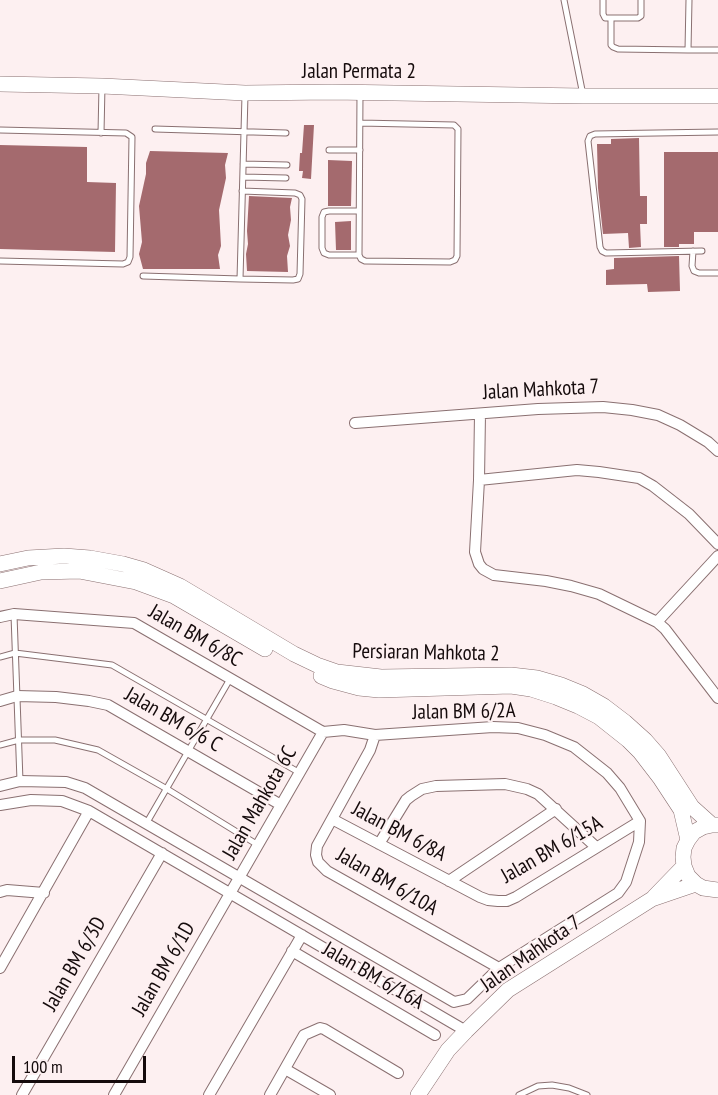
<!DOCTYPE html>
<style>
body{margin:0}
#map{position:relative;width:718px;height:1095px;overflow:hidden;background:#fdf0f1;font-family:"PT Sans Narrow",sans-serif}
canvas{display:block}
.scale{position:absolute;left:12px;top:1056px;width:134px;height:27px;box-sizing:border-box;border:3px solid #150b0c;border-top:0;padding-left:8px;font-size:18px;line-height:21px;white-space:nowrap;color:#150b0c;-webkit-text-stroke:4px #fdf0f1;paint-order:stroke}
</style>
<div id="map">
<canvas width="718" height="1095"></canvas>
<div class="scale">100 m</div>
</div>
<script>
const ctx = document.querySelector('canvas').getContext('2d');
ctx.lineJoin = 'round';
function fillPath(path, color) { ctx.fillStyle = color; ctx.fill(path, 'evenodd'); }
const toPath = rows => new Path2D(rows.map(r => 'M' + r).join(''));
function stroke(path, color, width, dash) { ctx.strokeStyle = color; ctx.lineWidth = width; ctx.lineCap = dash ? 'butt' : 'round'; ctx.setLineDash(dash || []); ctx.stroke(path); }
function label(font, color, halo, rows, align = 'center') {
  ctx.font = font + ' "PT Sans Narrow",sans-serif'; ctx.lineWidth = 4.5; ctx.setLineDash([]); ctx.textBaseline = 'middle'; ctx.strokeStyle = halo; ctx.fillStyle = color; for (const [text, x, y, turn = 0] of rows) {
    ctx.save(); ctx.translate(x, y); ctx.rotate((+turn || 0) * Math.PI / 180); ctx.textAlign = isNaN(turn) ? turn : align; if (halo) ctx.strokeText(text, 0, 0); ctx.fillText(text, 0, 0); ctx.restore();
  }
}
const building = toPath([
 [304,125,314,125,311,179,302,178,303,171,299,171,300,153,302,153],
 [639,138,640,196,647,196,647,224,640,224,641,247,629,248,628,233,603,234,598,188,597,144,611,144,611,139],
 [0,145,87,147,87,182,116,183,115,252,0,249],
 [150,151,228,153,225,165,226,178,219,210,221,246,218,255,220,269,143,269,139,254,142,242,139,206,146,174,146,163],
 [664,152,718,152,718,232,694,232,694,244,679,244,679,247,664,247],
 [328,160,352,161,351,206,328,206],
 [249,196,292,198,290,207,291,220,288,235,290,246,287,256,288,272,247,271,246,254,248,244,247,231],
 [351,221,351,250,336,250,335,222],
 [679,256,680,291,648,292,647,284,606,285,606,270,614,269,614,258]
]);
const lane = toPath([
 [564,0,583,95],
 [603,0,603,14,605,18,638,18,641,16,641,0],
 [689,0,688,50,718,50],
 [611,18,611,45,613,47,618,49,688,50],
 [360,123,454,125,458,129,457,256,455,260,450,262,365,261,361,259,359,255,360,93],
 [155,129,286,133],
 [0,130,126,133,132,137,130,257,128,262,123,264,0,261],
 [101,133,102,86],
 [329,150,360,150],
 [243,164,287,165],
 [243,177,286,178],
 [693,251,692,266,694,271,699,273,718,273],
 [702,251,606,253,602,251,600,247,588,141,590,136,595,134,718,132],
 [359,255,329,255,324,253,322,248,322,217,324,212,329,211,359,211],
 [143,276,240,279,245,95],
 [240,279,293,280,298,279,300,274,302,199,300,195,295,193,242,191],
 [14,615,20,781],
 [0,657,15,653,112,665,300,773],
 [0,745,19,740,55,740,98,750,167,789,258,845],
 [146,824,230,679],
 [519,1095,538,1086,552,1085,569,1088,587,1095]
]);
const street = toPath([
 [480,414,479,480,475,552,479,564,483,569,494,575,546,581,571,586,599,594,657,622,665,629,718,698],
 [355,423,538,409,603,407,632,410,658,415,680,425,708,442,718,451],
 [479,480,577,470,599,472,639,478,653,486,689,514,718,544],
 [0,617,14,614,134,623,323,732],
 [657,622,718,556],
 [0,701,17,696,56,697,89,701,108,705,281,805],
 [323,732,344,730,375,735,493,727,518,728,545,735,574,747,607,773,620,788,640,821],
 [375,735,370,750,317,846,316,855,318,862,327,871,499,968],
 [0,786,20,781,66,782,85,788,454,1002,467,999,499,968,618,893,626,882,639,842,640,821],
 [0,805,31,800,62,801,89,811,466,1031],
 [332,819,480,897,488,900,498,901,507,901,516,897,640,821],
 [379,844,406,800,411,796,422,789,436,786,505,784,527,789,538,794,596,847],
 [449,881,556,809],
 [0,892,7,890,44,893],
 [292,951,435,1035],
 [0,968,89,811],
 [285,1069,330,1095],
 [22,1095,162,853],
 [114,1095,323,732],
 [209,1095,302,935],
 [270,1095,304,1035,320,1028,324,1029,398,1073]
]);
const secondary = toPath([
 [0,84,102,86,245,93,332,92,583,96,718,96],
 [0,564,28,558,64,556,90,558,123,564,144,570,180,586,294,654,317,665,337,672,381,677,511,675,537,678,561,685,583,694,604,706,625,722,645,740,659,756,692,807,712,825],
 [0,581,41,572,79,571,136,582,174,596,265,649],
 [321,676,333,681,359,688,379,690,511,686,531,689,556,697,578,706,599,717,628,740,640,752,660,778,681,810,688,840],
 [718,825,712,825,703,827,694,832,688,840,684,848,683,857,684,866,688,876,696,884,703,888,718,890],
 [654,897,684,866],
 [418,1095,448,1050,466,1031,508,990,652,899,696,884]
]);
const streetNames = [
 ["Jalan Permata 2",359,72],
 ["Jalan Mahkota 7",541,390,-3],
 ["Jalan BM 6/8C",195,636,30],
 ["Persiaran Mahkota 2",426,653,1],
 ["Jalan BM 6/2A",464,712,-1],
 ["Jalan BM 6/6 C",173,720,30],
 ["Jalan Mahkota 6C",260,803,-60],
 ["Jalan BM 6/8A",399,832,28],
 ["Jalan BM 6/15A",552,850,-30],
 ["Jalan BM 6/10A",387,882,30],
 ["Jalan Mahkota 7",531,954,-35],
 ["Jalan BM 6/3D",75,964,-60],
 ["Jalan BM 6/1D",164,969,-60],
 ["Jalan BM 6/16A",373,976,30]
];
fillPath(building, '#a46a6e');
stroke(lane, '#8a7071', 7);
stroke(street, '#8a7071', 12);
stroke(secondary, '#8a7071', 16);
stroke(lane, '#fff', 5);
stroke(street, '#fff', 10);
stroke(secondary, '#fff', 15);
label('21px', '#150b0c', '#fdf0f1', streetNames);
</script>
